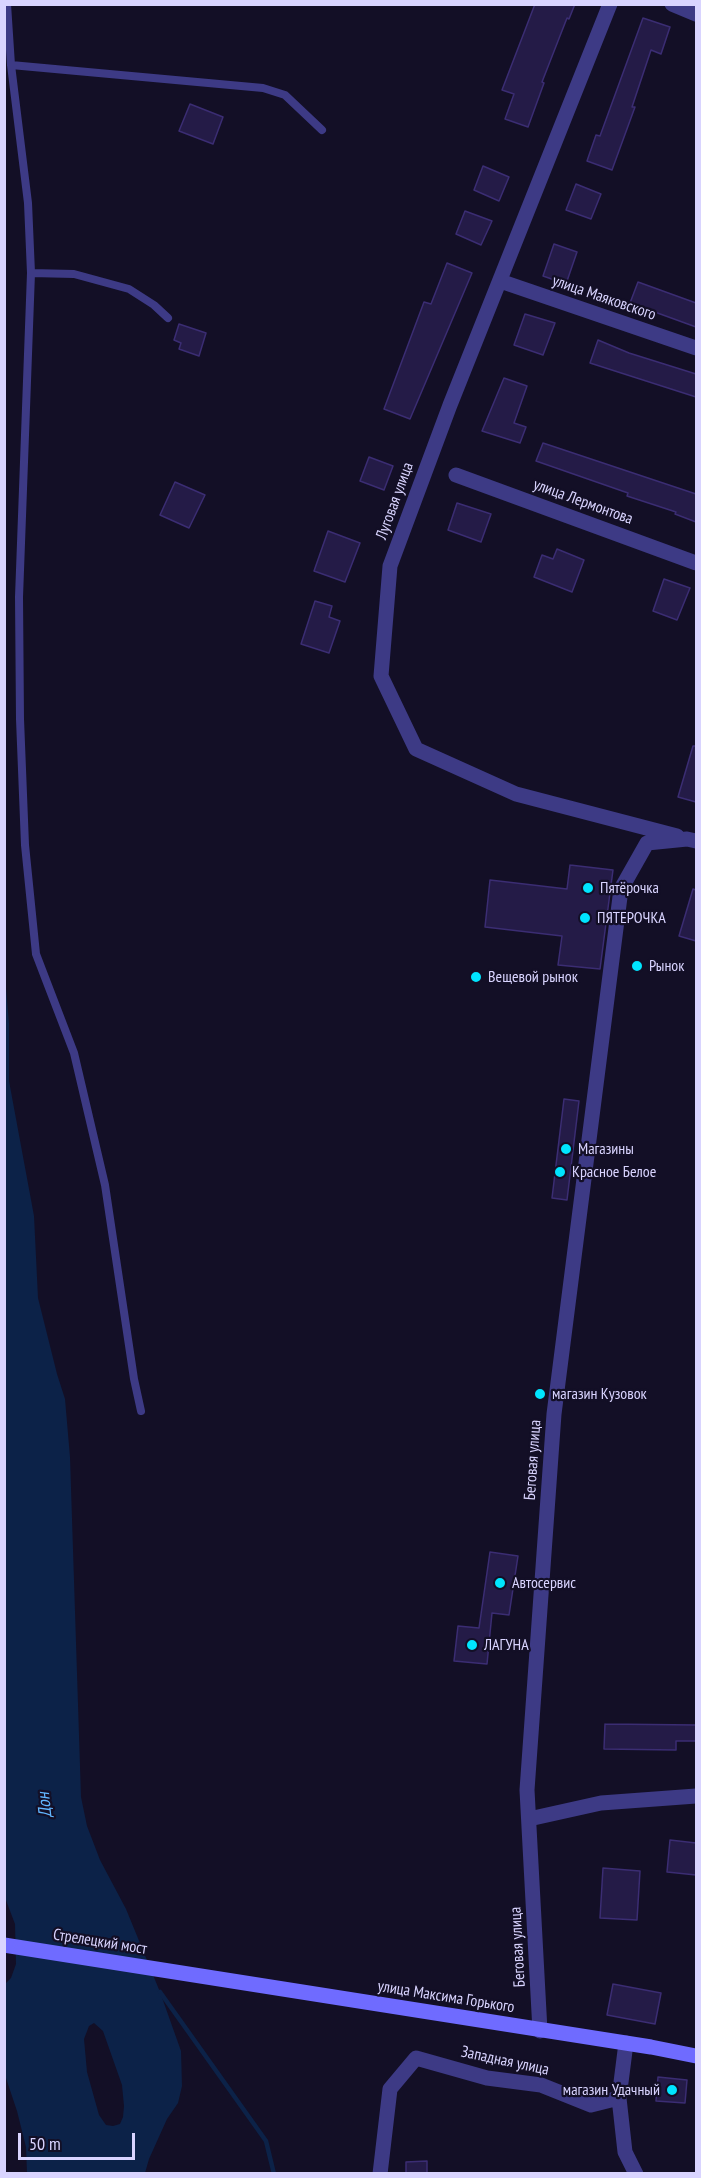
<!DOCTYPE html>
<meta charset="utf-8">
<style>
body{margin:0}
#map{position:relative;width:701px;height:2178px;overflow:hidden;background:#130f26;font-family:"PT Sans Narrow",sans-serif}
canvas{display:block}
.frame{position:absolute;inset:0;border:6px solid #d9d4ff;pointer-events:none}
.scale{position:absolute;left:18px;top:2133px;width:117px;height:27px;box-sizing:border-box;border:3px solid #d9d4ff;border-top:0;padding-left:8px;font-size:18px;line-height:21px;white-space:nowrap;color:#d9d4ff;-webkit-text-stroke:4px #130f26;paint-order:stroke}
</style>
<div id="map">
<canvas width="701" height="2178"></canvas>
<div class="frame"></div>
<div class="scale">50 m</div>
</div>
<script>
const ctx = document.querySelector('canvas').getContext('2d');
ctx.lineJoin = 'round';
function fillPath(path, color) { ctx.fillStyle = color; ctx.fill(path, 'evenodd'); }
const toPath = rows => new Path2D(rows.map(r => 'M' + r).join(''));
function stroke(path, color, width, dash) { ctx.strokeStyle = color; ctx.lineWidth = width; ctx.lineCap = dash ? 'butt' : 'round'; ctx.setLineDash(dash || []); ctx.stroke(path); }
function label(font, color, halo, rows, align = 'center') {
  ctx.font = font + ' "PT Sans Narrow",sans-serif'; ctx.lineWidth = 4.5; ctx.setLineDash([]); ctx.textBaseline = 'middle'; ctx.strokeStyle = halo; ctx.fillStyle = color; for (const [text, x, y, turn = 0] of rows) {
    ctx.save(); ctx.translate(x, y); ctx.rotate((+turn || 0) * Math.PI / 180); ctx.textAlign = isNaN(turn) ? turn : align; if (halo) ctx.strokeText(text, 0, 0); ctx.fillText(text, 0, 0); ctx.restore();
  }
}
const water = toPath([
 [4,965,9,1023,9,1081,34,1216,38,1298,57,1374,65,1399,70,1457,81,1797,87,1826,100,1860,126,1909,160,1992,181,2051,182,2086,178,2103,167,2119,149,2159,145,2173,27,2173,26,2147,17,2111,5,2075,5,1984,11,1978,16,1964,15,1924,4,1895],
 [94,2023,103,2031,122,2085,124,2106,123,2117,120,2124,113,2126,106,2125,99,2115,87,2072,84,2039,89,2026]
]);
const stream = toPath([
 [160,1992,266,2141,274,2174]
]);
const building = toPath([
 [535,4,575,4,569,19,567,18,542,82,544,83,528,127,505,119,514,94,502,90,535,4],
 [643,18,670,27,661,54,651,50,632,107,635,107,612,170,587,161,596,135,600,136,643,18],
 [190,104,223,117,213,144,179,131,190,104],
 [483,166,509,177,499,201,474,190,483,166],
 [576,184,601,194,591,219,566,210,576,184],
 [465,211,492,221,481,245,456,234,465,211],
 [554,244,577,252,566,284,543,276,554,244],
 [447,263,472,273,410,419,384,409,424,302,431,304,447,263],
 [638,282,696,303,696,327,630,303,638,282],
 [525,314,555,323,543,355,514,345,525,314],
 [179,324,206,333,199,356,179,349,181,343,174,340,179,324],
 [598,340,629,353,696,374,696,397,590,363,598,340],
 [504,378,527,386,514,423,526,427,520,443,482,431,504,378],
 [543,443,696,494,696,522,675,514,676,512,627,496,628,493,536,461,543,443],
 [369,457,393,466,384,490,360,481,369,457],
 [175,482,205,495,189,528,160,515,175,482],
 [457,503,491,514,481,542,448,530,457,503],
 [328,531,360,543,345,582,314,571,328,531],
 [557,549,584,560,572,592,534,577,542,555,553,559,557,549],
 [664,579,690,588,677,620,653,611,664,579],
 [315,601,332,606,329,617,340,621,329,653,301,644,315,601],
 [693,746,696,746,696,802,678,797,693,746],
 [570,865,613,870,600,969,558,965,562,936,485,927,490,880,567,889,570,865],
 [693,889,696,890,696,941,679,936,693,889],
 [564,1099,579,1101,567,1200,552,1198,564,1099],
 [490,1552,518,1556,509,1615,492,1613,487,1664,454,1661,458,1626,479,1628,490,1552],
 [605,1724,696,1725,696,1741,676,1741,676,1750,604,1749,605,1724],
 [670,1840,696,1843,696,1875,667,1872,670,1840],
 [603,1868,640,1871,637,1920,600,1918,603,1868],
 [613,1984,661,1993,655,2024,607,2015,613,1984],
 [658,2077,687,2080,685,2103,656,2101,658,2077],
 [427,2161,427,2174,406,2174,406,2162,427,2161]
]);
const lane = toPath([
 [7,4,11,65,28,203,31,273,19,597,20,719,25,845,36,954,74,1053,105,1185,134,1379,141,1411],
 [11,65,263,88,285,95,322,130],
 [31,273,74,274,129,289,154,305,168,318]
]);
const street = toPath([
 [610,4,450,405,390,566,381,676,416,749,516,794,677,836],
 [672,4,696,14],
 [500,281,696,348],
 [456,475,696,563],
 [529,1819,601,1803,696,1796],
 [540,2031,527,1790,554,1414,621,889,647,843,687,839,696,841],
 [619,2098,625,2152,636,2174],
 [380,2174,390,2089,416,2058,487,2078,541,2085,591,2105,619,2098,626,2043]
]);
const secondary = toPath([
 [4,1945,651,2047,696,2056]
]);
const markers = [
 [588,888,6,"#00e5ff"],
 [585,918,6,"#00e5ff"],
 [637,966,6,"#00e5ff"],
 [476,977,6,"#00e5ff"],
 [566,1149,6,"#00e5ff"],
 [560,1172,6,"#00e5ff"],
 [540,1394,6,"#00e5ff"],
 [500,1583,6,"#00e5ff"],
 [472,1645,6,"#00e5ff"],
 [672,2090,6,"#00e5ff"]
];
const streetNames = [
 ["улица Маяковского",604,298,19],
 ["Луговая улица",395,501,-70],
 ["улица Лермонтова",583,502,20],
 ["Беговая улица",533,1460,-86],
 ["Стрелецкий мост",100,1942,9],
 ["Беговая улица",518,1947,-93],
 ["улица Максима Горького",446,1997,9],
 ["Западная улица",505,2061,12]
];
const poiNames = [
 ["Пятёрочка",600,888],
 ["ПЯТЕРОЧКА",597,918],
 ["Рынок",649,966],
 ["Вещевой рынок",488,977],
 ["Магазины",578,1149],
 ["Красное Белое",572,1172],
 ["магазин Кузовок",552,1394],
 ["Автосервис",512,1583],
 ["ЛАГУНА",484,1645],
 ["магазин Удачный",660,2090,"right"]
];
const waterNames = [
 ["Дон",45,1805,-96]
];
fillPath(water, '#0c2248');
stroke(stream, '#0c2248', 4.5);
fillPath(building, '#241b47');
stroke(building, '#3b2d73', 1.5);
stroke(lane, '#3d3a85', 8);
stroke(street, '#3d3a85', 15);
stroke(secondary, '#6f6bff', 15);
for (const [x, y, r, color] of markers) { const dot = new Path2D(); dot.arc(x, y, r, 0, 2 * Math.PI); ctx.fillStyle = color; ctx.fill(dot); stroke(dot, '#130f26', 2); }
label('16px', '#d9d4ff', '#130f26', streetNames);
label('16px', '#d9d4ff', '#130f26', poiNames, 'left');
label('italic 18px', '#62b6ff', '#130f26', waterNames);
</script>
